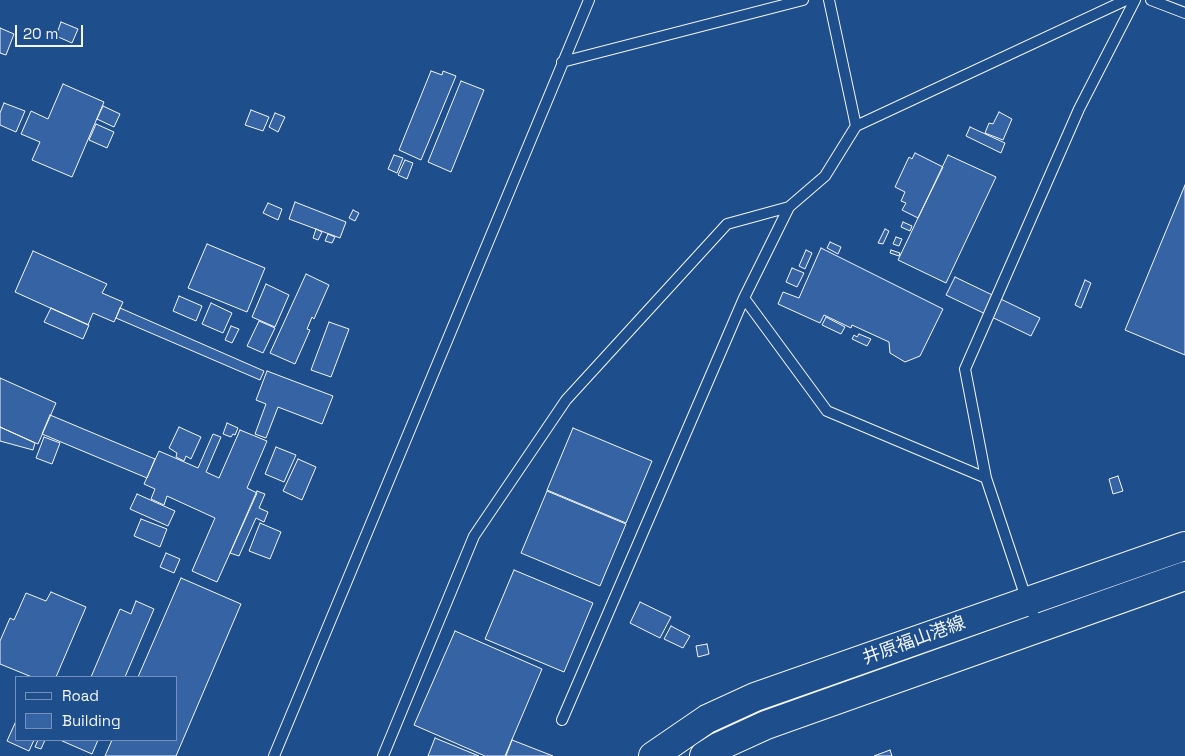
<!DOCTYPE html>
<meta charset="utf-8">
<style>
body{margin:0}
#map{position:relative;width:1185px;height:756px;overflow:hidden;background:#1f4e8c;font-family:"Space Grotesk",sans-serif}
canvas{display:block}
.legend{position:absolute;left:15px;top:676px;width:162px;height:65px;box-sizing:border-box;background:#1f4e8c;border:1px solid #7391ba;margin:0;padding:6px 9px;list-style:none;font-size:15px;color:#f2f6ff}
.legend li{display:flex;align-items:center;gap:10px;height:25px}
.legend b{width:25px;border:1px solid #7391ba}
.scale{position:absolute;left:15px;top:25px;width:68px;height:22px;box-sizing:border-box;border:2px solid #f2f6ff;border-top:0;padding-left:6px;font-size:15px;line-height:18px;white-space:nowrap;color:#f2f6ff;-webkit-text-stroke:4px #1f4e8c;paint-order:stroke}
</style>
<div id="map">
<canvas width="1185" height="756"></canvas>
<ul class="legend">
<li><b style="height:6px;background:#1f4e8c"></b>Road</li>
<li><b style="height:14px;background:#3563a3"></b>Building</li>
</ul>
<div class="scale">20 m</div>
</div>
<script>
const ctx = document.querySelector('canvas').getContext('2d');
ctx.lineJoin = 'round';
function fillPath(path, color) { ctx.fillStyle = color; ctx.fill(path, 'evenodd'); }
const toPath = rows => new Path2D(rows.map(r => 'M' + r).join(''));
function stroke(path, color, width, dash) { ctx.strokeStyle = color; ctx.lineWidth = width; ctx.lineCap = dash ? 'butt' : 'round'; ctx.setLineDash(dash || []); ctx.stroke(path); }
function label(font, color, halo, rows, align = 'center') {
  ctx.font = font + ' "Space Grotesk","Noto Sans JP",sans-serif'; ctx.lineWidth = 4; ctx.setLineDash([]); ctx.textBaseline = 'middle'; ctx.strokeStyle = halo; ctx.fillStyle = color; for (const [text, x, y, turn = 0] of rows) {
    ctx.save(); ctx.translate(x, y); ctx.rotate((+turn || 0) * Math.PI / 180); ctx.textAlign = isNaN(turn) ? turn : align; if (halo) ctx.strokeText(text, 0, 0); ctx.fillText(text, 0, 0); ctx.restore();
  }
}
const building = toPath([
 [61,22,78,29,72,43,56,36,61,22],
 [0,28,14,34,6,55,0,53,0,28],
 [431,71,442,75,443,71,456,76,421,160,399,150,431,71],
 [461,81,484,90,451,172,428,162,461,81],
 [63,84,104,102,72,177,32,160,40,142,21,134,31,111,48,119,63,84],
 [4,103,25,111,16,132,0,125,0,113,4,103],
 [103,106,120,114,114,127,97,119,103,106],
 [251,110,269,117,263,131,245,125,251,110],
 [999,112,1012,119,1003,140,985,133,989,123,993,124,999,112],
 [275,113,285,117,278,132,269,127,275,113],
 [96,124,114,132,107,148,89,140,96,124],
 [970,127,1005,143,1001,153,966,136,970,127],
 [915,153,943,167,918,218,902,210,906,203,901,201,905,192,895,187,909,157,912,159,915,153],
 [394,155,403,158,397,173,388,169,394,155],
 [948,155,996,177,946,283,898,260,948,155],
 [405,160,413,163,407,179,398,175,405,160],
 [1185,185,1185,355,1125,330,1185,185],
 [295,202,346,222,340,238,289,219,295,202],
 [268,203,282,209,278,220,263,213,268,203],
 [353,210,359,213,355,221,349,218,353,210],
 [903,222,912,226,910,231,901,227,903,222],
 [316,229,322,232,318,240,313,238,316,229],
 [885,229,889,231,883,244,878,243,885,229],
 [328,234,335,237,332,243,325,241,328,234],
 [896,237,902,239,899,246,893,244,896,237],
 [830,242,841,247,838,254,827,248,830,242],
 [207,244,265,268,247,312,188,288,207,244],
 [821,248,943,309,920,356,905,362,890,353,889,342,852,325,851,328,824,315,820,323,778,304,783,292,799,298,821,248],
 [806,250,812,253,805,269,799,266,806,250],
 [891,250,900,253,899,256,890,253,891,250],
 [33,251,107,284,102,293,123,302,114,322,93,313,88,325,15,292,33,251],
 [792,268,804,273,797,287,786,282,792,268],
 [306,274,329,285,314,319,312,317,307,329,310,330,295,364,270,353,306,274],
 [955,277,1040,318,1031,336,946,295,955,277],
 [1085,280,1091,283,1081,308,1075,305,1085,280],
 [266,284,289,295,275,327,252,317,266,284],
 [179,296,202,306,196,321,173,311,179,296],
 [211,303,232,313,223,333,202,324,211,303],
 [51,308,89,325,83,339,44,322,51,308],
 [120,308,264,371,260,380,116,318,120,308],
 [826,317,845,327,841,334,822,325,826,317],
 [259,321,275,328,263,353,247,346,259,321],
 [329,322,349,329,331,377,311,370,329,322],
 [231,326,239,329,232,343,225,340,231,326],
 [859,334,871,339,867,346,852,339,854,335,857,337,859,334],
 [267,371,333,396,322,424,278,407,266,438,255,434,266,404,256,400,267,371],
 [0,378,56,403,38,444,0,427,0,378],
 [50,415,155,459,147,478,42,434,50,415],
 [227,423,238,428,235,435,233,434,231,437,223,434,227,423],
 [0,427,35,443,33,450,0,441,0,427],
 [179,427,201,437,191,459,186,456,184,461,176,457,177,453,169,448,179,427],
 [573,428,652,461,626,523,547,490,573,428],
 [240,430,267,441,247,488,257,493,217,582,192,571,215,518,167,496,164,505,151,499,155,489,144,484,159,451,198,468,213,434,221,437,206,472,219,478,240,430],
 [44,437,60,443,52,464,36,458,44,437],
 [276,447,296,455,284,482,265,474,276,447],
 [298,459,316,467,302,500,283,491,298,459],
 [1118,476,1123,491,1113,494,1109,479,1118,476],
 [257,491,265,494,259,508,268,512,264,522,256,518,239,556,230,553,257,491],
 [547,491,626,524,600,586,521,553,547,491],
 [137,494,175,511,168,526,130,509,137,494],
 [141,519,167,529,160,547,134,536,141,519],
 [260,523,281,532,270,559,249,551,260,523],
 [166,553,180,559,174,573,160,567,166,553],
 [514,570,593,603,564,672,485,639,514,570],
 [181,578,241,604,176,756,105,756,112,740,176,740,176,677,138,677,181,578],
 [51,592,86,607,56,677,32,677,0,664,0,641,10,618,14,620,26,593,46,601,51,592],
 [136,601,154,609,125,677,91,677,120,609,131,614,136,601],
 [640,602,671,617,660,638,630,623,640,602],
 [671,626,690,636,683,648,664,639,671,626],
 [455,631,542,669,505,756,485,756,414,725,455,631],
 [707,644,709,654,698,657,696,646,707,644],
 [16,721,16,740,34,740,29,751,7,741,16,721],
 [435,738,479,756,428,756,435,738],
 [38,740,45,740,41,749,35,747,38,740],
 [60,740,98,740,92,754,60,740],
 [512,740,553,756,506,756,512,740],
 [890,750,892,756,874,756,890,750]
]);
const lane = toPath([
 [829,0,856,126],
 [1151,0,1185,13],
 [562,62,803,0],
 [744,298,827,411,986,478],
 [1039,627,1027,601,986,478,965,369,1079,109,1135,0],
 [562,720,744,298,789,207,825,176,856,126,1126,0],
 [274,756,589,0],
 [383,756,474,536,566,400,727,224,789,207]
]);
const primary = toPath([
 [653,756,707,719,755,697,1185,546],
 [704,756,718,747,766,725,1185,576]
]);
const streetNames = [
 ["井原福山港線",914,641,-20]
];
fillPath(building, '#3563a3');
stroke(building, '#f2f6ff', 1);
stroke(lane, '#f2f6ff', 12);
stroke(primary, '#f2f6ff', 30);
stroke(lane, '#1f4e8c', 10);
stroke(primary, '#1f4e8c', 28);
label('18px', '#f2f6ff', '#1f4e8c', streetNames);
</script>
